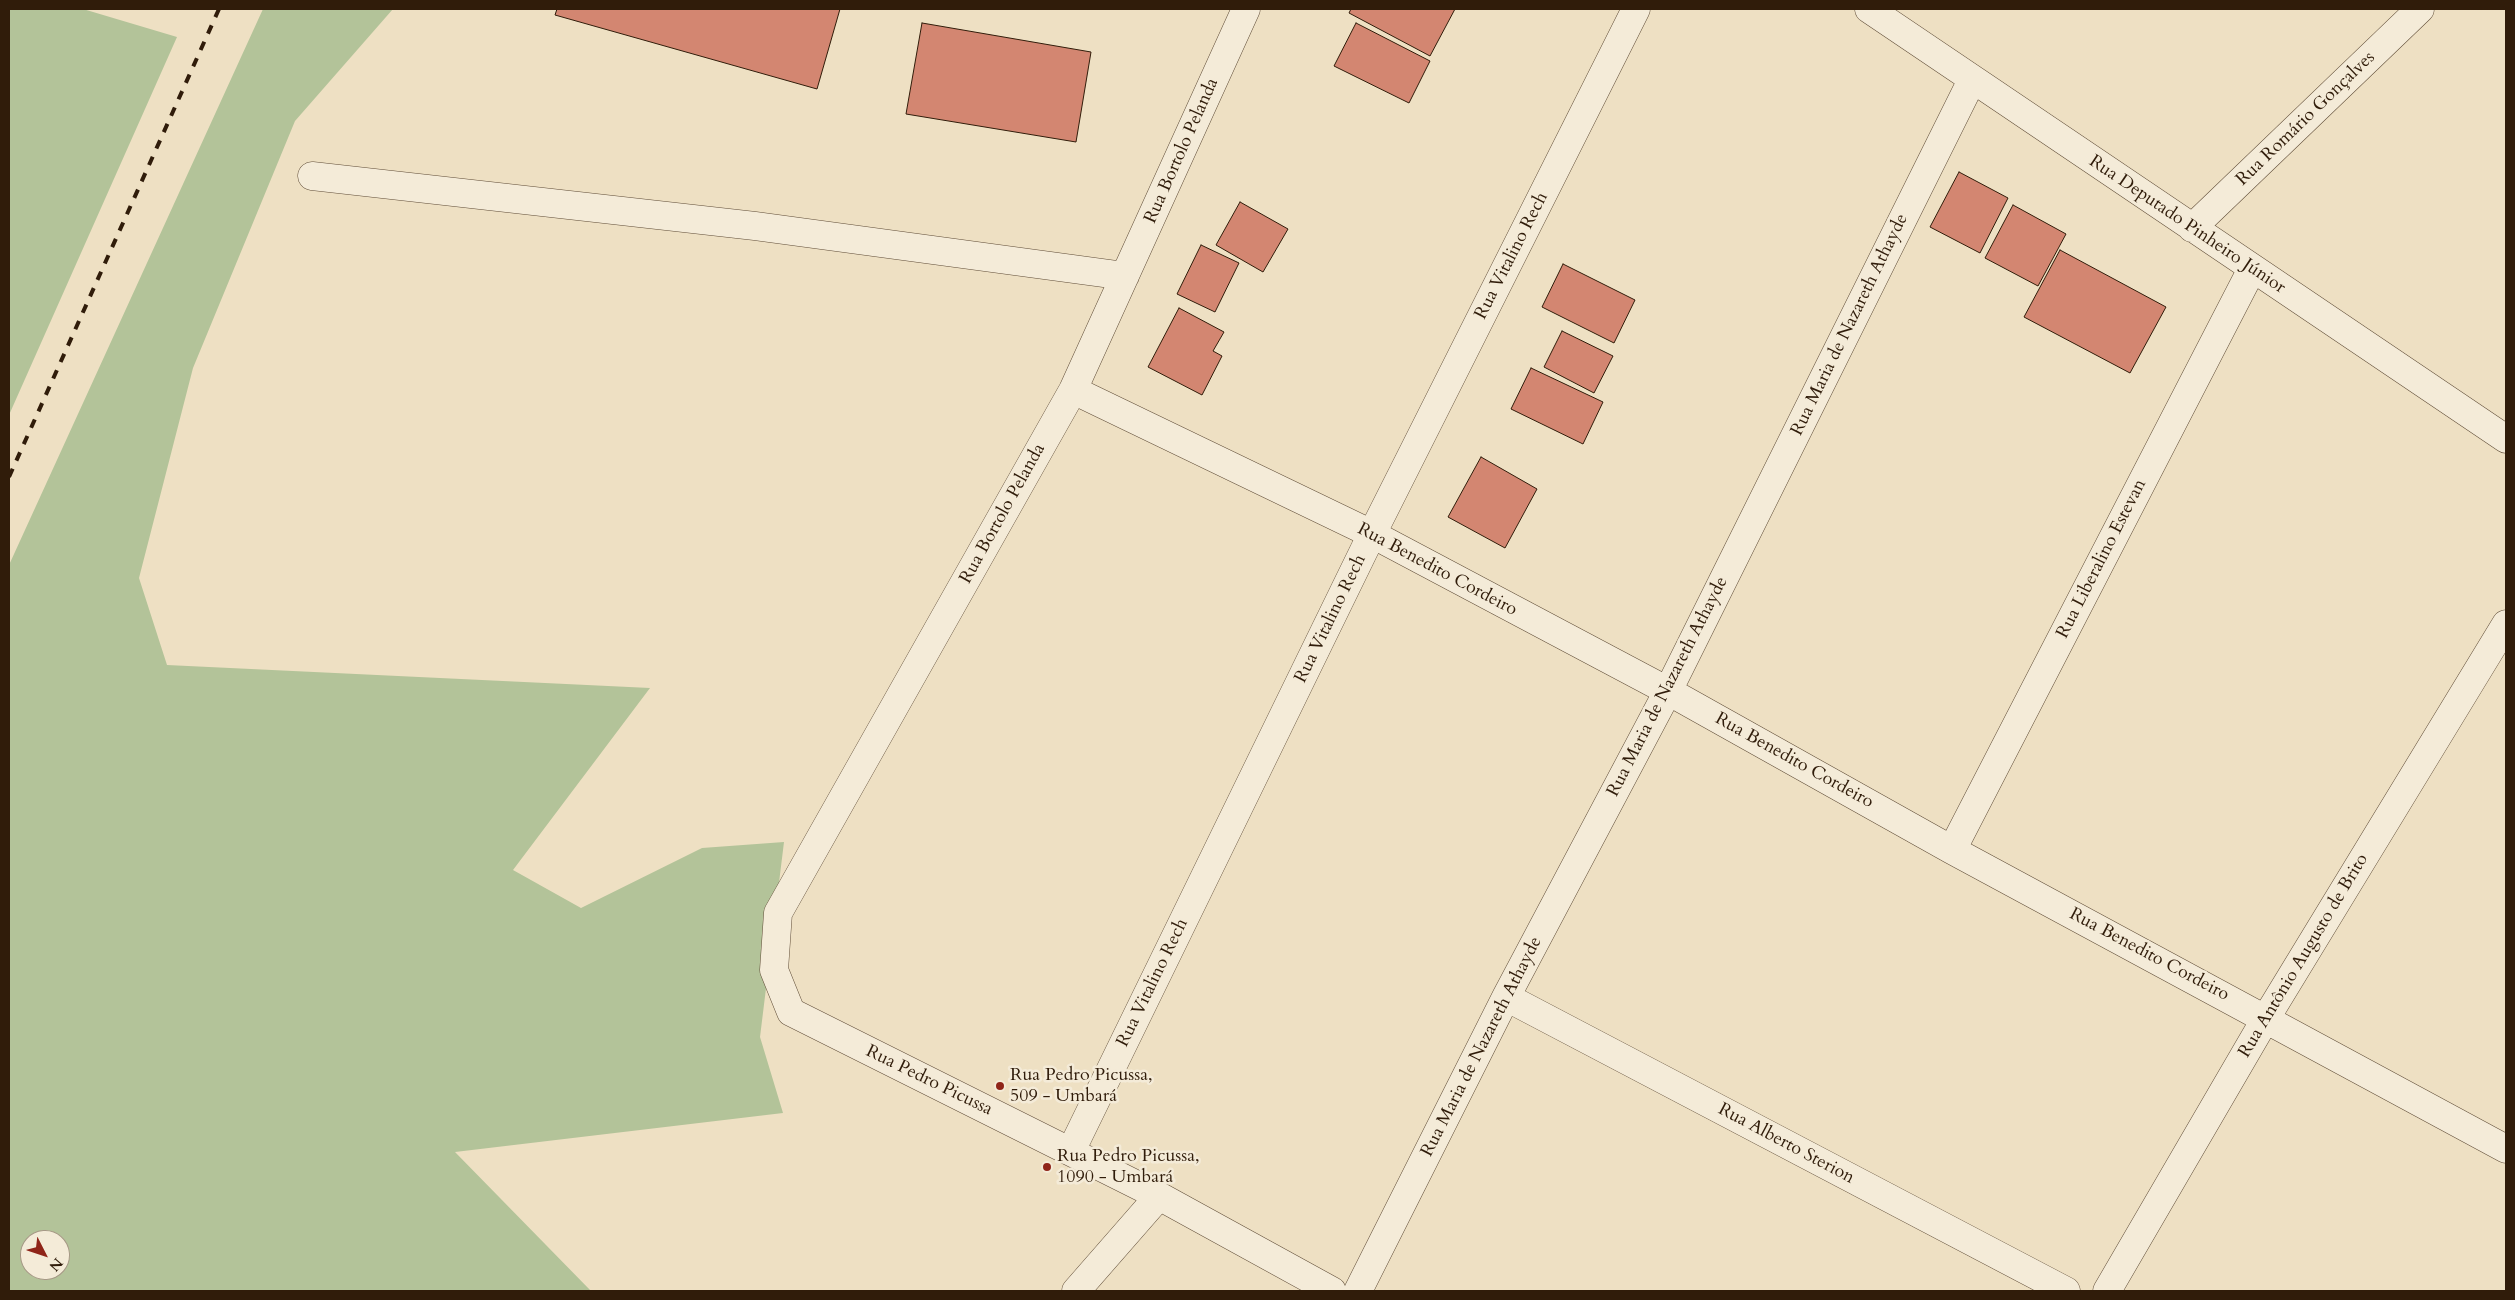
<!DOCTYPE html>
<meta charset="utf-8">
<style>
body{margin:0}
#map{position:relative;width:2515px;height:1300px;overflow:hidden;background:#eee0c3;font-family:Cardo,serif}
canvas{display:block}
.frame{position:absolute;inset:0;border:10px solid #301c0a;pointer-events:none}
.north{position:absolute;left:20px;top:1230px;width:50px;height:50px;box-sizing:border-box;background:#f4ebd8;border:1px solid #a69886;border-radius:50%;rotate:131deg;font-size:14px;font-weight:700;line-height:20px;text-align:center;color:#301c0a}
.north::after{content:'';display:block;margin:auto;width:18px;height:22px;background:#8f2418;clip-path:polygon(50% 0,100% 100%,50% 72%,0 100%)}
</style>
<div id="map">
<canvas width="2515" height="1300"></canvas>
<div class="frame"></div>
<div class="north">N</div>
</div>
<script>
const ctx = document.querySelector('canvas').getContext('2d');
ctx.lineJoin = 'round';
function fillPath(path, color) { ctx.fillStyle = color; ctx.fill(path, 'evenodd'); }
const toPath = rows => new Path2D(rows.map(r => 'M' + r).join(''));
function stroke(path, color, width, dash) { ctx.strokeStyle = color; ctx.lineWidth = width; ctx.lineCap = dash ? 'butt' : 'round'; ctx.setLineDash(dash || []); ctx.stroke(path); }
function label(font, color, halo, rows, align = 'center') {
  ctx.font = font + ' Cardo,serif'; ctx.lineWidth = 5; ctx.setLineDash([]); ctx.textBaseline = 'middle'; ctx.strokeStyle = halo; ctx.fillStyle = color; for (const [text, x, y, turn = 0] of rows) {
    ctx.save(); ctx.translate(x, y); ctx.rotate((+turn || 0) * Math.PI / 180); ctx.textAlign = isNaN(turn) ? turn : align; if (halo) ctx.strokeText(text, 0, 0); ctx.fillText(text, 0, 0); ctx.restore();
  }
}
const green = toPath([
 [9,9,83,9,177,37,9,415],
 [263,9,393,9,295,121,193,368,139,578,167,665,650,688,513,870,581,908,702,848,784,842,760,1037,783,1113,455,1152,591,1291,9,1291,9,565],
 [30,1240,60,1240,60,1270,30,1270]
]);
const building = toPath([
 [557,9,840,9,817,89,555,15,557,9],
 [1351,9,1455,9,1430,56,1349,13,1351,9],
 [922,23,1091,52,1076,142,906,114,922,23],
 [1356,23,1430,61,1409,103,1334,66,1356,23],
 [1959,172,2008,198,1980,253,1930,227,1959,172],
 [1240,202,1288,229,1263,272,1216,245,1240,202],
 [2013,205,2066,234,2038,286,1985,258,2013,205],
 [1201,245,1239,263,1215,312,1177,294,1201,245],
 [2060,250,2166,307,2130,373,2024,317,2060,250],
 [1563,264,1635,300,1614,343,1542,307,1563,264],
 [1179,308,1224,332,1213,351,1222,356,1202,395,1148,367,1179,308],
 [1562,331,1613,356,1594,393,1544,367,1562,331],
 [1531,368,1603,402,1583,444,1511,409,1531,368],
 [1481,457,1537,489,1505,548,1448,517,1481,457]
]);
const minor = toPath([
 [1246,9,1073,390,778,913,774,970,791,1012,1159,1196,1332,1291],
 [1869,9,2506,439],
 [312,176,755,226,1125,276],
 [2192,228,2420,9],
 [1073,390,1372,534,1668,691,1952,850,2506,1149],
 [1952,850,2252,269],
 [1506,997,2066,1291],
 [1071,1151,1372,534,1636,9],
 [1076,1291,1159,1196],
 [1358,1291,1506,997,1668,691,1972,80],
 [2107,1291,2266,1018,2506,624]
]);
const rail = toPath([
 [9,477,219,9]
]);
const markers = [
 [1000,1086,5,"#8f2418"],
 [1047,1167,5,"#8f2418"]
];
const streetNames = [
 ["Rua Romário Gonçalves",2306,119,-44],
 ["Rua Bortolo Pelanda",1182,151,-66],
 ["Rua Deputado Pinheiro Júnior",2187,225,34],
 ["Rua Vitalino Rech",1512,256,-63],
 ["Rua Maria de Nazareth Athayde",1850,325,-64],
 ["Rua Bortolo Pelanda",1003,514,-61],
 ["Rua Liberalino Estevan",2102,559,-63],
 ["Rua Benedito Cordeiro",1437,570,28],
 ["Rua Vitalino Rech",1331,619,-64],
 ["Rua Maria de Nazareth Athayde",1668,687,-63],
 ["Rua Benedito Cordeiro",1794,761,29],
 ["Rua Benedito Cordeiro",2149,955,28],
 ["Rua Antônio Augusto de Brito",2304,956,-59],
 ["Rua Vitalino Rech",1153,983,-64],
 ["Rua Maria de Nazareth Athayde",1482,1047,-63],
 ["Rua Pedro Picussa",929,1081,26],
 ["Rua Alberto Sterion",1786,1144,28]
];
const poiNames = [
 ["Rua Pedro Picussa,",1010,1076],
 ["509 - Umbará",1010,1097],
 ["Rua Pedro Picussa,",1057,1157],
 ["1090 - Umbará",1057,1178]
];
fillPath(green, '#b3c399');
fillPath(building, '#d38671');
stroke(building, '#301c0a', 1);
stroke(minor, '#604d38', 29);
stroke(minor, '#f4ebd8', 28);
stroke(rail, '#301c0a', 4, [9, 9]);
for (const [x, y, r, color] of markers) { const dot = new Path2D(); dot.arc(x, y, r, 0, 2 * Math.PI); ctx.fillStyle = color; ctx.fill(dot); stroke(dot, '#f4ebd8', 2); }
label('18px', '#301c0a', '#f4ebd8', streetNames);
label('18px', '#301c0a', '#f4ebd8', poiNames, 'left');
</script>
